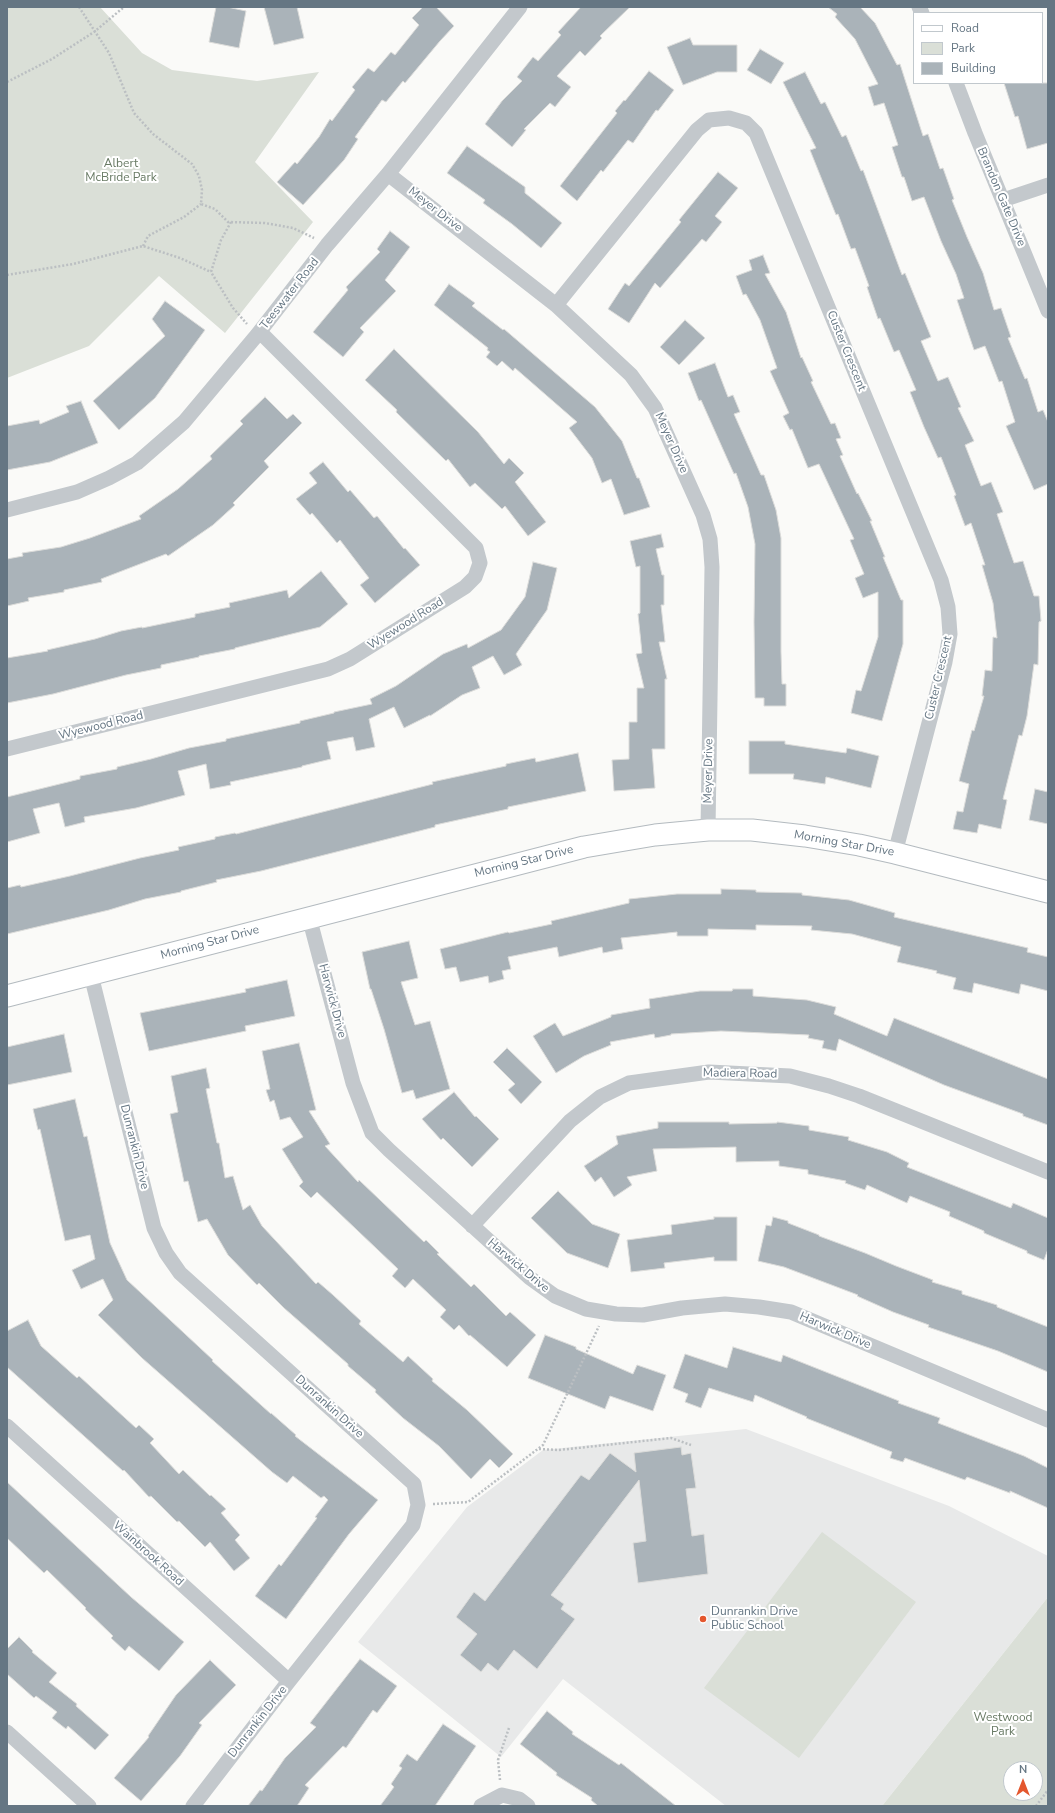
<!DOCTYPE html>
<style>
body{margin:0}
#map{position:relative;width:1055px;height:1813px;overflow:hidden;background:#fafaf8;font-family:"Nunito Sans",sans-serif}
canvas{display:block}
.frame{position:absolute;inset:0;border:8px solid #657683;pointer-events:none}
.legend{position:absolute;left:913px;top:12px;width:130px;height:72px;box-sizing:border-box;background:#fff;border:1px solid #c1c8cd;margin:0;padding:5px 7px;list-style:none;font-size:12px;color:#657683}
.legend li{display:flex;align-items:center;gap:8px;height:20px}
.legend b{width:20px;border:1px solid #c1c8cd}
.north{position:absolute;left:1003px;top:1761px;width:40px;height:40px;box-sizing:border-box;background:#fff;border:1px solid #c1c8cd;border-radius:50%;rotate:0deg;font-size:11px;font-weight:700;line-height:16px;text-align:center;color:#657683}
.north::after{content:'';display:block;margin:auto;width:14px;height:18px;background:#e4572e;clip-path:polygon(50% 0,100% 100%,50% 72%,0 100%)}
</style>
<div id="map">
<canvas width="1055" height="1813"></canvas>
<div class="frame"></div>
<ul class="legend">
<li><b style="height:5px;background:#fff"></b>Road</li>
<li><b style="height:11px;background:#dadfd7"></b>Park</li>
<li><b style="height:11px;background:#aab3b9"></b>Building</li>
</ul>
<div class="north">N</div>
</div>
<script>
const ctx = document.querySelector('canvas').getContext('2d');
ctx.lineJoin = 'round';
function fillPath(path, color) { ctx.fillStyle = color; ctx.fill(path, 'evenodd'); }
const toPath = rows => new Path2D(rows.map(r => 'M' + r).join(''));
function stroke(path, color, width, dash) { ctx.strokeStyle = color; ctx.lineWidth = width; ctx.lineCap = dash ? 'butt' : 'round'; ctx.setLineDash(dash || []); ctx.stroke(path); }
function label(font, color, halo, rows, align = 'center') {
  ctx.font = font + ' "Nunito Sans",sans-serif'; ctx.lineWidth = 4; ctx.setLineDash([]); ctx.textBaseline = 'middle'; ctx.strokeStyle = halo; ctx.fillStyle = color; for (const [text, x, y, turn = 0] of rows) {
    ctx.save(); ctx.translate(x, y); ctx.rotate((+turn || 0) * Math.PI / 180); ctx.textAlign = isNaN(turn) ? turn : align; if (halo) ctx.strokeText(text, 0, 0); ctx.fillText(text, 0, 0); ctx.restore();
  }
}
const built = toPath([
 [746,1429,949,1506,1048,1556,1048,1597,882,1806,726,1806,563,1679,501,1757,358,1642,467,1507,543,1450]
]);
const green = toPath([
 [7,7,100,7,142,53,172,70,257,81,319,72,255,162,313,222,225,333,159,276,89,346,7,378],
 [822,1532,916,1602,799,1758,704,1688],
 [1048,1597,1048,1806,882,1806],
 [1011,1769,1035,1769,1035,1793,1011,1793]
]);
const building = toPath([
 [216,7,227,7,246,11,239,48,209,42,216,7],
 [264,7,297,7,304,38,274,45,264,7],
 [423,7,436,7,454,26,440,41,405,83,403,81,386,102,382,100,355,137,358,139,344,160,303,205,277,182,295,162,297,164,319,137,330,119,332,121,355,90,352,87,368,68,374,72,391,52,395,55,419,25,412,18,423,7],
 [581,7,630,7,600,36,602,38,585,56,580,51,557,76,571,87,555,107,550,103,524,129,526,130,512,147,485,124,502,101,522,81,517,77,533,57,538,61,561,35,558,32,581,7],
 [828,7,860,7,875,23,897,65,900,64,923,136,928,134,940,169,943,168,954,199,952,200,967,237,983,273,994,310,1001,308,1011,337,1008,338,1025,379,1027,378,1038,412,1043,410,1048,422,1048,484,1034,490,1006,426,1015,422,1002,381,999,382,985,346,974,350,957,300,964,298,956,274,941,241,924,197,912,201,904,177,902,177,892,147,898,145,884,103,874,106,868,87,878,84,855,39,835,17,837,14,828,7],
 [690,38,693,45,737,45,737,72,717,72,683,85,667,47,690,38],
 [760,49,784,63,771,84,747,70,760,49],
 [649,71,674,90,658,111,656,110,633,143,628,140,603,172,601,170,577,201,560,186,617,113,615,111,624,100,625,101,649,71],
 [805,72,821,104,825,102,842,137,846,135,861,171,863,170,902,275,905,273,931,337,921,341,938,381,948,377,961,407,958,408,974,441,965,445,981,486,991,482,1003,512,997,514,1014,563,1023,561,1034,596,1039,596,1041,621,1039,622,1038,665,1034,664,1027,716,1022,736,1019,735,1003,799,1007,800,1001,829,979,824,977,833,953,829,957,811,963,812,969,784,959,781,972,730,974,731,984,696,982,696,985,670,992,671,993,637,997,638,993,603,982,565,985,565,971,523,965,526,954,496,956,495,941,457,938,458,924,427,910,392,916,390,899,350,894,352,880,318,878,319,867,287,869,286,855,248,851,249,838,214,836,215,810,150,816,148,783,82,805,72],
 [1004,83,1048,83,1048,143,1027,149,1018,116,1015,117,1004,83],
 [467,146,525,187,525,193,562,223,541,248,512,224,483,203,485,200,447,173,467,146],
 [718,172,738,188,715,216,722,222,706,242,702,239,660,288,655,283,629,323,608,309,625,283,629,286,681,222,679,220,718,172],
 [390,231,410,247,385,280,396,291,360,328,364,332,343,357,313,332,348,290,346,287,380,252,377,249,390,231],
 [763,255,770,273,765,274,786,312,801,358,802,357,813,381,811,382,831,424,835,423,841,438,836,439,843,455,840,456,857,494,858,493,872,521,870,521,885,557,883,557,901,600,903,600,903,644,882,721,851,713,856,690,861,691,878,637,878,592,863,598,855,578,864,574,850,540,854,539,819,464,808,468,792,429,790,430,783,416,789,413,770,371,777,368,760,320,746,294,743,295,736,276,752,270,749,260,763,255],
 [449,284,475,303,472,306,503,330,504,329,595,407,622,441,637,478,639,478,650,507,624,515,611,479,602,483,592,458,569,428,577,422,515,368,513,371,502,361,497,366,486,357,490,352,487,350,488,348,434,305,449,284],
 [165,301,205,330,155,398,119,430,93,401,165,336,152,319,165,301],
 [685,320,705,338,679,365,660,347,685,320],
 [394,349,478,432,504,464,509,458,524,473,515,482,546,522,528,536,505,506,502,509,475,483,470,487,448,459,446,461,396,412,397,410,365,380,394,349],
 [715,363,728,397,733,395,740,412,734,414,761,475,764,475,776,510,781,538,781,652,782,684,786,684,786,706,764,706,764,698,755,698,754,622,755,544,748,507,736,473,734,474,701,400,699,401,688,373,715,363],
 [265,397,287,419,293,414,302,423,264,461,269,467,233,503,235,505,213,525,168,556,166,554,101,579,102,582,64,590,64,592,28,598,29,601,7,606,7,559,23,556,22,553,61,547,90,538,141,519,139,516,178,489,212,459,210,456,243,424,240,421,265,397],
 [81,401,98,443,50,462,7,470,7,426,39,420,40,424,69,412,66,406,81,401],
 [323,462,348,492,350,490,374,518,377,516,404,549,405,548,420,565,375,603,360,585,369,578,340,540,337,543,312,513,310,515,296,499,317,483,309,473,323,462],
 [661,534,664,547,656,549,662,575,664,575,664,605,661,605,665,642,659,642,667,679,665,679,665,749,652,749,655,788,614,791,612,760,629,759,629,722,637,722,637,688,644,688,636,654,642,653,638,614,640,613,640,566,636,567,630,541,661,534],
 [533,562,557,568,547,610,516,654,522,665,504,675,493,656,472,667,480,688,462,695,430,716,430,715,404,728,394,707,369,719,375,747,356,751,353,737,327,742,331,759,302,766,302,767,230,782,231,785,210,789,206,764,178,771,185,795,136,808,84,817,85,822,65,827,59,803,33,809,40,833,7,842,7,797,80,779,80,776,117,769,117,767,151,759,189,748,226,741,226,739,300,723,300,721,334,713,334,712,372,704,370,699,396,686,443,654,467,644,468,648,501,630,525,597,533,562],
 [321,571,348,604,320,627,235,648,235,649,199,656,199,657,161,665,161,668,126,675,53,694,7,703,7,658,48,651,47,650,95,639,121,631,142,627,142,628,195,617,195,614,230,607,229,603,287,590,289,598,321,571],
 [749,741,785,741,785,744,846,753,847,748,879,756,871,788,826,777,825,784,793,779,794,774,749,774,749,741],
 [578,753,586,791,508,807,508,809,435,825,435,827,261,871,216,880,217,882,181,891,181,892,145,899,109,910,7,934,7,888,20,885,21,887,70,876,140,858,179,850,178,847,215,839,215,837,235,833,236,834,287,821,433,784,432,782,506,766,506,764,535,758,536,762,578,753],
 [1035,789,1048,792,1048,824,1029,820,1035,789],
 [721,889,756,890,756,892,802,893,802,895,849,900,895,913,894,917,1028,948,1027,952,1048,957,1048,991,1021,984,1019,994,974,983,972,993,953,989,956,978,936,973,937,971,897,962,901,947,852,934,811,930,812,926,756,925,756,930,708,929,708,936,677,936,677,932,621,938,623,949,603,953,602,947,559,957,557,947,508,957,511,969,502,971,504,979,489,983,488,976,460,982,456,967,445,969,440,949,508,932,509,933,552,924,551,921,629,903,629,899,677,894,721,894,721,889],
 [409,941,418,978,401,982,415,1025,430,1021,450,1089,416,1099,413,1090,402,1093,384,1029,371,989,370,989,362,952,409,941],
 [287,980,295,1016,245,1026,246,1031,149,1051,140,1013,246,992,245,989,287,980],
 [733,989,753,989,753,996,807,1000,836,1007,834,1014,887,1036,894,1018,1048,1079,1048,1125,1023,1116,1023,1114,944,1085,839,1039,836,1051,822,1048,824,1041,808,1038,809,1035,721,1031,671,1034,671,1035,655,1038,654,1034,610,1042,611,1045,584,1056,556,1073,533,1036,555,1023,563,1036,611,1017,611,1015,650,1008,649,999,700,991,732,991,733,989],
 [64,1034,72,1072,7,1085,7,1047,64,1034],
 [299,1043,316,1110,309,1111,330,1144,325,1146,358,1182,359,1180,424,1242,426,1240,439,1253,437,1254,471,1287,474,1284,506,1316,510,1312,536,1335,507,1367,470,1335,469,1336,459,1325,454,1330,440,1317,446,1310,413,1279,405,1288,392,1276,398,1269,317,1192,311,1198,299,1186,303,1182,282,1149,303,1137,290,1117,280,1120,274,1100,270,1102,266,1090,270,1089,262,1051,299,1043],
 [507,1048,542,1082,521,1104,508,1090,515,1084,493,1062,507,1048],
 [206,1068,210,1088,206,1089,217,1143,219,1143,225,1178,233,1176,243,1210,250,1205,262,1226,316,1284,318,1282,333,1295,361,1321,359,1324,403,1362,408,1356,433,1379,432,1381,467,1410,513,1454,499,1468,490,1459,471,1479,439,1446,403,1418,375,1392,376,1390,348,1366,348,1364,284,1308,259,1283,257,1285,228,1255,207,1219,198,1222,188,1181,184,1182,170,1114,178,1112,171,1076,206,1068],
 [454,1092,475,1117,476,1116,499,1139,472,1167,443,1138,441,1140,422,1119,454,1092],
 [75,1099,84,1137,87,1136,110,1243,127,1280,213,1360,212,1361,271,1414,271,1413,296,1435,295,1436,378,1500,349,1534,286,1619,255,1596,279,1564,281,1566,317,1518,315,1517,328,1500,324,1496,321,1498,293,1476,287,1483,272,1472,142,1358,98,1315,113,1300,103,1279,81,1289,72,1270,95,1259,90,1235,65,1241,40,1129,38,1130,33,1109,75,1099],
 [658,1122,729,1122,729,1124,777,1123,777,1122,809,1126,809,1130,849,1137,848,1140,887,1152,909,1163,907,1167,1011,1208,1013,1203,1048,1218,1048,1249,1044,1260,1027,1253,1027,1251,984,1233,984,1231,949,1216,950,1212,910,1196,907,1203,867,1185,865,1190,845,1183,846,1181,808,1174,808,1170,779,1166,779,1161,736,1162,736,1147,653,1149,657,1171,627,1177,632,1185,614,1197,601,1177,595,1182,584,1166,618,1144,616,1136,658,1128,658,1122],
 [558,1191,592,1224,620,1234,608,1268,567,1253,531,1218,558,1191],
 [714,1217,737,1217,737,1261,714,1261,714,1257,664,1263,665,1268,631,1272,627,1240,672,1234,671,1225,714,1219,714,1217],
 [773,1217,788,1221,788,1223,819,1235,819,1236,865,1253,896,1266,933,1280,932,1282,962,1291,962,1294,997,1305,997,1307,1048,1327,1048,1372,998,1351,928,1327,929,1325,893,1312,857,1296,858,1295,784,1267,758,1261,766,1225,771,1226,773,1217],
 [28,1320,41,1346,77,1378,79,1376,136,1428,139,1425,154,1439,150,1443,179,1474,183,1470,210,1496,211,1495,226,1509,221,1513,240,1535,235,1540,250,1558,234,1571,210,1542,205,1547,179,1521,177,1522,151,1496,149,1497,124,1470,123,1471,7,1367,7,1331,28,1320],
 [545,1335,576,1347,576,1349,633,1374,637,1365,666,1375,653,1411,610,1396,605,1409,528,1378,545,1335],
 [733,1347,781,1362,783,1355,899,1401,898,1403,940,1418,938,1423,1024,1456,1048,1468,1048,1508,1010,1491,1010,1493,967,1477,965,1480,905,1458,903,1462,890,1458,892,1452,806,1418,807,1417,755,1395,753,1402,709,1388,701,1408,685,1402,688,1394,673,1388,685,1354,727,1368,733,1347],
 [681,1447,682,1455,691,1453,696,1488,686,1489,692,1536,704,1534,708,1574,638,1583,633,1543,646,1541,639,1480,551,1595,564,1604,561,1609,575,1619,537,1669,514,1650,498,1671,488,1663,481,1672,460,1655,477,1634,456,1617,474,1592,485,1601,581,1475,589,1480,610,1453,636,1472,634,1453,681,1447],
 [7,1482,131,1597,184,1642,159,1671,129,1646,125,1651,111,1638,113,1636,85,1609,86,1608,47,1570,44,1573,7,1538,7,1482],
 [19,1637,33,1651,32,1652,57,1673,49,1682,77,1704,76,1706,109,1735,95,1750,68,1726,66,1729,52,1718,57,1712,36,1696,34,1698,7,1674,7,1649,19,1637],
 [360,1659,397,1686,377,1713,373,1710,346,1748,343,1746,305,1785,309,1788,297,1806,248,1806,260,1790,262,1791,285,1758,316,1727,310,1723,360,1659],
 [210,1660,236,1685,199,1723,202,1725,180,1756,141,1801,114,1778,149,1737,148,1736,176,1695,210,1660],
 [547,1711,573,1732,572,1734,619,1765,621,1763,676,1806,598,1806,591,1800,592,1798,556,1775,557,1773,520,1744,547,1711],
 [443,1724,476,1746,435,1806,380,1806,394,1787,391,1784,402,1768,399,1766,407,1754,417,1761,443,1724]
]);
const path = toPath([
 [79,7,109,53,134,113,153,134,192,164,199,176,202,190,201,204,215,209,228,222,265,223,293,228,314,238],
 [7,82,52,59,94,32,124,7],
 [231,222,221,240,211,272,233,308,247,324],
 [143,246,148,236,184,217,201,204],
 [7,275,73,264,143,246,180,258,211,272],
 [539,1449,559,1450,671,1438,691,1445],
 [433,1504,468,1502,543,1445,599,1326],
 [500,1780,498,1760,509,1728],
 [1036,1806,1048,1790]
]);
const street = toPath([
 [919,7,922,13],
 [956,83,975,133,1048,311],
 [388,174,556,305,631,375,655,408,703,515,710,539,712,567,708,830],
 [1003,200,1048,185],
 [556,305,697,130,709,120,729,118,746,123,756,133,941,580,948,607,950,634,945,662,895,853],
 [7,510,77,492,109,478,137,463,184,422,257,335,327,245,388,174,520,7],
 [7,749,328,669,350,659,465,587,475,577,480,563,476,548,260,332],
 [309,917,353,1083,372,1133,389,1150,530,1278,555,1296,586,1309,616,1314,643,1315,682,1308,725,1304,759,1307,791,1312,1048,1420],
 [91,975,154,1228,166,1253,180,1273,414,1484,418,1505,413,1525,289,1681,193,1806],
 [472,1226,570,1121,600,1097,629,1083,709,1072,790,1076,829,1086,859,1096,1048,1172],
 [7,1426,289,1681],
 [7,1732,89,1806],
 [481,1806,502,1795,519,1799,528,1806]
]);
const secondary = toPath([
 [7,996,584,847,655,835,708,830,752,830,805,836,859,845,895,853,1048,892]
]);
const markers = [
 [703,1619,4,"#e4572e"]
];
const parkNames = [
 ["Albert",121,164],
 ["McBride Park",121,178],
 ["Westwood",1003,1718],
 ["Park",1003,1732]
];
const streetNames = [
 ["Brandon Gate Drive",1001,197,67],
 ["Meyer Drive",435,210,38],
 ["Teeswater Road",290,294,-52],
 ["Custer Crescent",846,351,68],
 ["Meyer Drive",671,443,66],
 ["Wyewood Road",406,624,-32],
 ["Custer Crescent",939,678,-77],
 ["Wyewood Road",101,726,-14],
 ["Meyer Drive",709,771,-89],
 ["Morning Star Drive",844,844,10],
 ["Morning Star Drive",524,862,-14],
 ["Morning Star Drive",210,943,-15],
 ["Harwick Drive",332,1001,75],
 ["Madiera Road",740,1074,1],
 ["Dunrankin Drive",134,1147,76],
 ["Harwick Drive",518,1266,40],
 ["Harwick Drive",835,1331,23],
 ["Dunrankin Drive",329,1407,42],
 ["Wainbrook Road",148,1554,42],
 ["Dunrankin Drive",258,1722,-52]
];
const poiNames = [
 ["Dunrankin Drive",711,1612],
 ["Public School",711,1626]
];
fillPath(built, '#e8e9e9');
fillPath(green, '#dadfd7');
fillPath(building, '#aab3b9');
stroke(building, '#dcdcda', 1);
stroke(secondary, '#b3babf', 23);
stroke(path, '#bbbfc2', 2.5, [2, 2]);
stroke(street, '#c3c8cc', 15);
stroke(secondary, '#fff', 21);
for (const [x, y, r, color] of markers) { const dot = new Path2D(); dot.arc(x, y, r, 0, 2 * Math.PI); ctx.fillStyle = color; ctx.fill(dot); stroke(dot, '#fff', 1.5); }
label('12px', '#687a64', '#fff', parkNames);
label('12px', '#657683', '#fff', streetNames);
label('12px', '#657683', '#fff', poiNames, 'left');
</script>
